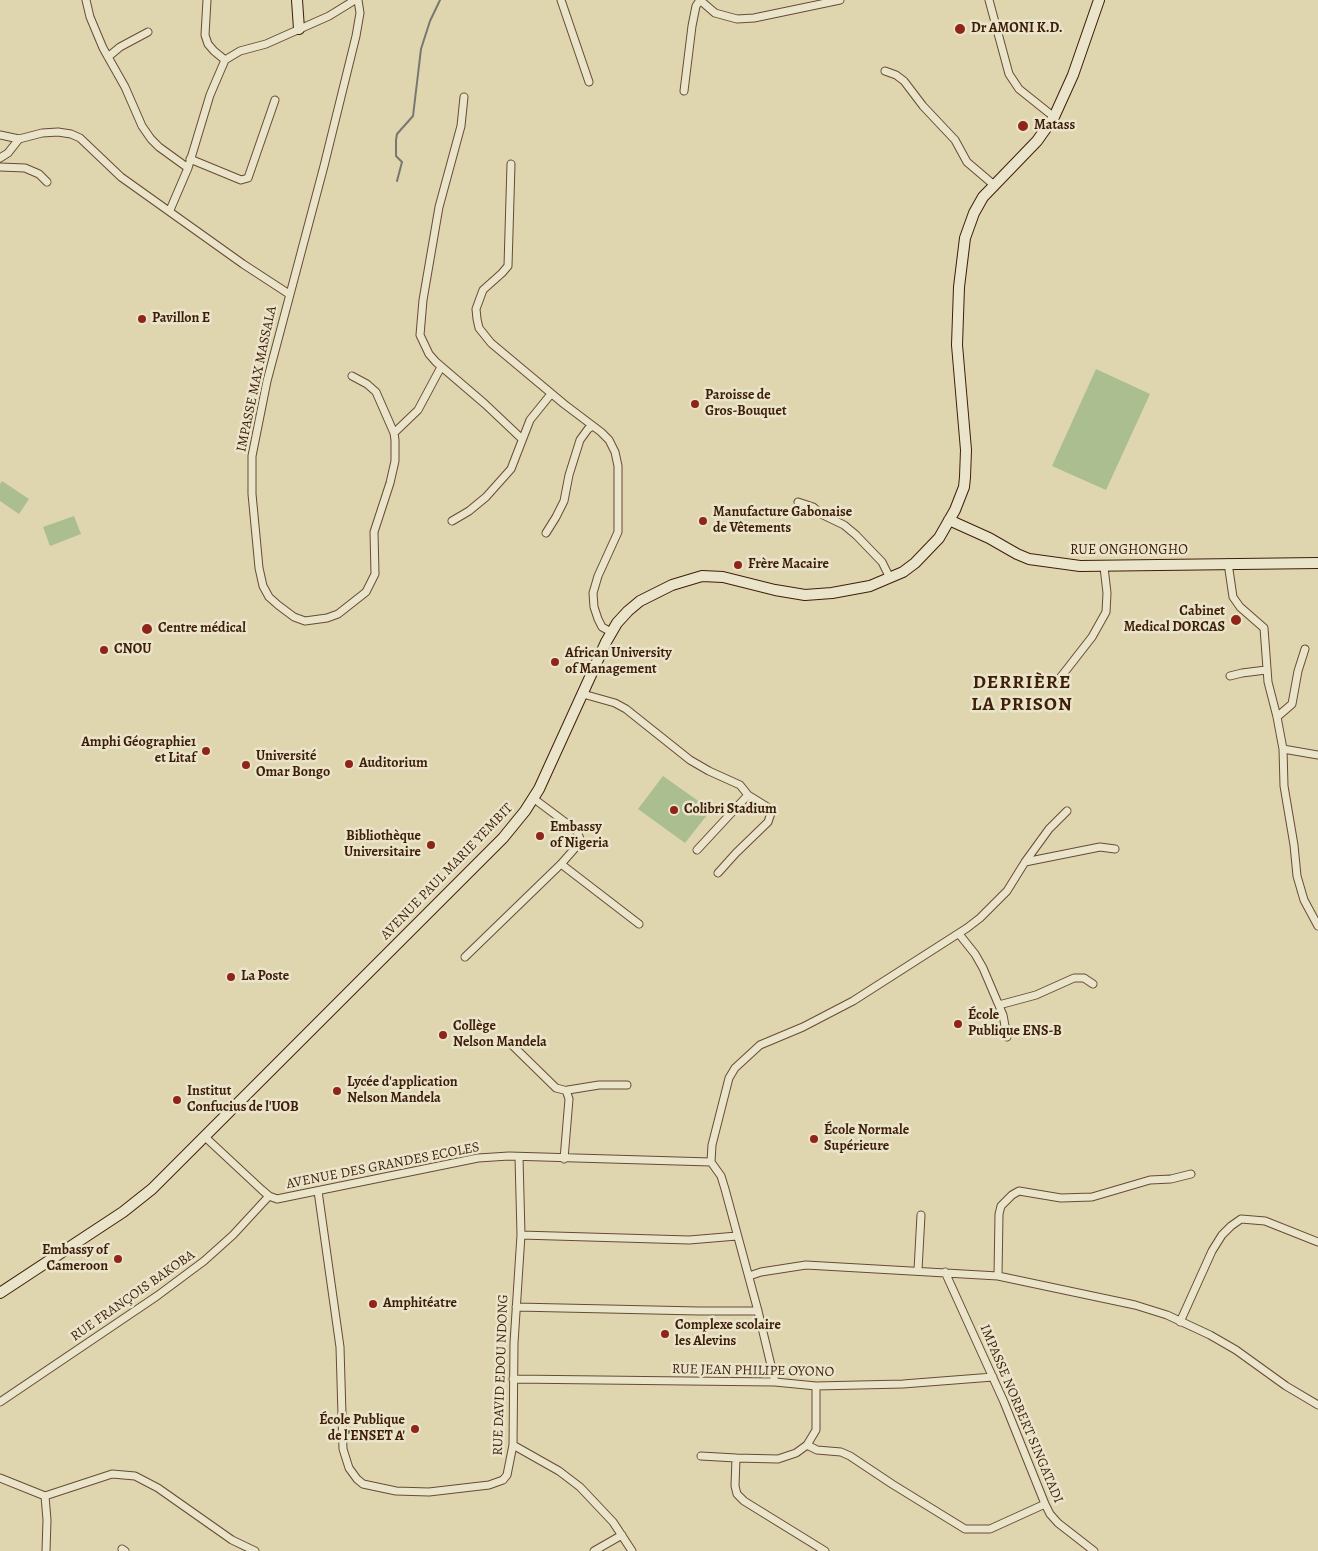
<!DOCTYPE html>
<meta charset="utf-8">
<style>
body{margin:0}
canvas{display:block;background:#dfd5af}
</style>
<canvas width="1318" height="1551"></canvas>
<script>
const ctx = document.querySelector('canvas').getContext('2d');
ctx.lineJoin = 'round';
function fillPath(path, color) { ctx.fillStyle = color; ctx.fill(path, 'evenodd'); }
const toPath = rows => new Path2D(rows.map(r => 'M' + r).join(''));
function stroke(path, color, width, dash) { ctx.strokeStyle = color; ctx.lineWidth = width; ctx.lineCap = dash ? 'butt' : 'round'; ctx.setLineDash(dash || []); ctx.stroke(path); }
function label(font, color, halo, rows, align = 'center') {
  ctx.font = font + ' Alegreya,serif'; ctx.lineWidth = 5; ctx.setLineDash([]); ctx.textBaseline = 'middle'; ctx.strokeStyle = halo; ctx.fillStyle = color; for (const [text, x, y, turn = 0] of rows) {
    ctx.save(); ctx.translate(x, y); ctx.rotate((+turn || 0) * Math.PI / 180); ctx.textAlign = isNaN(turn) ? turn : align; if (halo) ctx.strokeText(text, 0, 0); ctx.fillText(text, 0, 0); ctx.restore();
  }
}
const green = toPath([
 [1096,369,1150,394,1106,490,1052,466],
 [2,481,29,499,19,514,0,501,0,484],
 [74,516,81,534,50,546,43,527],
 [663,776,711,810,685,843,638,809]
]);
const stream = toPath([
 [397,181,402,162,396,156,396,140,397,134,413,116,421,49,430,21,440,0]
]);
const street = toPath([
 [86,0,90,17,103,48,125,87,142,126,151,139,159,147,188,168],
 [207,0,205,35,208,44,214,51,225,60],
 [561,0,589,82],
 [989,0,1009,74,1019,89,1054,117],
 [108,57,120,47,148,32],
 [885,71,896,75,904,81,923,106,955,140,967,162,994,185],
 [684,91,692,26,696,6,700,0,715,13,737,19,754,18,840,0],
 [464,97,461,126,439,207,423,300,420,335,429,354,436,362,485,404,522,439],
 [0,135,19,139,42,133,58,132,71,134,80,138,121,177,243,264,289,294],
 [0,158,8,153,19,139],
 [190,159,241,180,248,178,275,100],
 [511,164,508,266,502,273,483,290,476,309,477,319,479,328,491,343,564,404,601,432,609,440,615,452,618,466,618,532,598,576,593,593,594,607,598,619,602,627,611,632],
 [0,167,25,168,39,174,47,182],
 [170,210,188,168,210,95,225,60,240,51,266,44,329,16,355,0],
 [352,376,367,384,376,392,394,433,395,440,395,461,390,483,374,532,375,574,366,592,338,614,327,618,305,621,294,617,278,605,269,597,263,586,259,568,256,536,252,494,252,456,267,381,324,166,356,36,360,13,358,0],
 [394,433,418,410,441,367],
 [798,502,813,507,821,514,844,525,856,535,882,562,890,578],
 [452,521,469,511,486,497,511,469,530,420,551,394],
 [546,533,556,517,564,501,569,475,580,440,588,429,593,426],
 [1228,563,1233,597,1240,607,1264,628,1268,682,1277,717,1283,749,1284,786,1294,845,1297,876,1304,900,1318,926],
 [1230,676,1242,673,1266,670],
 [1060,678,1092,637,1106,612,1107,593,1104,567],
 [583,694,615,703,626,709,690,760,709,771,740,785,748,795,769,808,771,813,768,822,736,853,718,873],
 [1277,717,1292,704,1298,671,1305,649],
 [1283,749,1318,755],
 [697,850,748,795],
 [1025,862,1049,829,1067,811],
 [561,864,639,924],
 [959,934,975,954,983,968,1003,1015,1007,1037],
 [465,957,561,864,576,847,580,839,577,831,533,798],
 [999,1005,1036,995,1074,978,1084,978,1093,984],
 [509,1042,556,1088,564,1090],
 [568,1090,599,1085,627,1085],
 [204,1136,262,1190,269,1196,277,1199,478,1158,509,1156,711,1162],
 [564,1159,569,1099,567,1093],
 [711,1162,712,1145,729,1078,735,1068,760,1045,803,1027,853,1001,967,928,980,918,1007,891,1025,862,1100,847,1115,849],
 [711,1162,721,1176,725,1189,758,1311,775,1382],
 [318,1191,340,1347,343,1449,349,1468,357,1479,363,1484,396,1491,429,1492,489,1485,503,1480,507,1475,513,1445,514,1343,521,1235,519,1157],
 [521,1235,689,1240,737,1236],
 [918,1270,921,1215],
 [945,1272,1004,1402,1045,1504,1050,1514,1058,1523,1094,1551],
 [749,1276,761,1272,806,1265,998,1276,1135,1305,1167,1315,1210,1335,1236,1350,1286,1386,1318,1405],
 [998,1276,999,1214,1001,1206,1012,1195,1019,1191,1061,1198,1092,1197,1150,1180,1171,1179,1191,1174],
 [516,1307,699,1311,758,1311],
 [1180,1322,1212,1251,1222,1235,1231,1226,1241,1219,1265,1221,1318,1242],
 [513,1379,775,1382,816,1386,903,1384,993,1377],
 [816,1386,816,1430,807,1445,796,1453,778,1459,736,1458,735,1486,737,1494,744,1501,825,1551],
 [0,1402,157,1296,204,1261,233,1235,269,1196],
 [513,1445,559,1471,580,1487,613,1522,632,1551],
 [807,1445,817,1450,841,1452,850,1456,892,1484,965,1529,990,1529,1045,1504],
 [701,1456,736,1458],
 [0,1478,45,1496,112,1474,135,1476,158,1488,232,1540,255,1551],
 [45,1496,47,1520,46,1551],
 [122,1549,125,1551],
 [594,1551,622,1535]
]);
const secondary = toPath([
 [297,0,299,29],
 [949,520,989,538,1017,554,1029,559,1080,566,1318,563],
 [0,1293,123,1212,152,1189,503,838,525,811,539,789,606,642,617,623,628,611,640,601,672,585,702,576,723,577,775,590,805,595,832,593,870,586,903,572,915,563,939,538,955,510,964,487,965,477,966,450,957,345,959,287,965,238,974,213,983,197,1037,141,1054,117,1073,75,1099,0]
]);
const markers = [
 [960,29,6,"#8f2418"],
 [1023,126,6,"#8f2418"],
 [142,319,5,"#8f2418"],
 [695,404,5,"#8f2418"],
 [703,521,5,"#8f2418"],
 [738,565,5,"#8f2418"],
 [1236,620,6,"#8f2418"],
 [147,629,6,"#8f2418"],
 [104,650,5,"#8f2418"],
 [555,662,5,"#8f2418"],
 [206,751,5,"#8f2418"],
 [349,764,5,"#8f2418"],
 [246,765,5,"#8f2418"],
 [674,810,5,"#8f2418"],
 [540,836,5,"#8f2418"],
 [431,845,5,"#8f2418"],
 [231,977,5,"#8f2418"],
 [958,1024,5,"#8f2418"],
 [443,1035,5,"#8f2418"],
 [337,1091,5,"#8f2418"],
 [177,1100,5,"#8f2418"],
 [814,1139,5,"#8f2418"],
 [118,1259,5,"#8f2418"],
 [373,1304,5,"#8f2418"],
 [665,1334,5,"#8f2418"],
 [415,1429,5,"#8f2418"]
];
const poiNames = [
 ["Dr AMONI K.D.",971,29],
 ["Matass",1034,126],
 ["Pavillon E",152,319],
 ["Paroisse de",705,396],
 ["Gros-Bouquet",705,412],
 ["Manufacture Gabonaise",713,513],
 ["de Vêtements",713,529],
 ["Frère Macaire",748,565],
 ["Cabinet",1225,612,"right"],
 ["Medical DORCAS",1225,628,"right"],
 ["Centre médical",158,629],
 ["CNOU",114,650],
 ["African University",565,654],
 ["of Management",565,670],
 ["Amphi Géographie1",196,743,"right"],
 ["et Litaf",196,759,"right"],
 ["Université",256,757],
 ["Omar Bongo",256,773],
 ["Auditorium",359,764],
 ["Colibri Stadium",684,810],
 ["Embassy",550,828],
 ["of Nigeria",550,844],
 ["Bibliothèque",421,837,"right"],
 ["Universitaire",421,853,"right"],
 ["La Poste",241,977],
 ["École",968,1016],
 ["Publique ENS-B",968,1032],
 ["Collège",453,1027],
 ["Nelson Mandela",453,1043],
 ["Lycée d'application",347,1083],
 ["Nelson Mandela",347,1099],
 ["Institut",187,1092],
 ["Confucius de l'UOB",187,1108],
 ["École Normale",824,1131],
 ["Supérieure",824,1147],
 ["Embassy of",108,1251,"right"],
 ["Cameroon",108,1267,"right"],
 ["Amphitéatre",383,1304],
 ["Complexe scolaire",675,1326],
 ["les Alevins",675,1342],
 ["École Publique",405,1421,"right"],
 ["de l'ENSET A'",405,1437,"right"]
];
const streetNames = [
 ["IMPASSE MAX MASSALA",257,379,-78],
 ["RUE ONGHONGHO",1129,551],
 ["AVENUE PAUL MARIE YEMBIT",447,872,-46],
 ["AVENUE DES GRANDES ECOLES",383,1166,-11],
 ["RUE FRANÇOIS BAKOBA",133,1296,-35],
 ["RUE JEAN PHILIPE OYONO",753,1371,1],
 ["RUE DAVID EDOU NDONG",501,1375,-88],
 ["IMPASSE NORBERT SINGATADI",1021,1414,67]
];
const districtNames = [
 ["DERRIÈRE",1022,683],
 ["LA PRISON",1022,705]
];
fillPath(green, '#abbe90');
stroke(stream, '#767971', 2);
stroke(street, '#674c32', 9);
stroke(secondary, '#3f1e08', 12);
stroke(street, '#eae4cb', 7);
stroke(secondary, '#eae4cb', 10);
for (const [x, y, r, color] of markers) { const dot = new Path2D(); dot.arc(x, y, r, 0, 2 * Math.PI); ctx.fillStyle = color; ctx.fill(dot); stroke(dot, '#eae4cb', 2); }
label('bold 14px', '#3f1e08', '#eae4cb', poiNames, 'left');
label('14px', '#3f1e08', '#eae4cb', streetNames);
ctx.letterSpacing = '1px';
label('bold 19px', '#3f1e08', '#eae4cb', districtNames);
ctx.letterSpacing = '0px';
</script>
